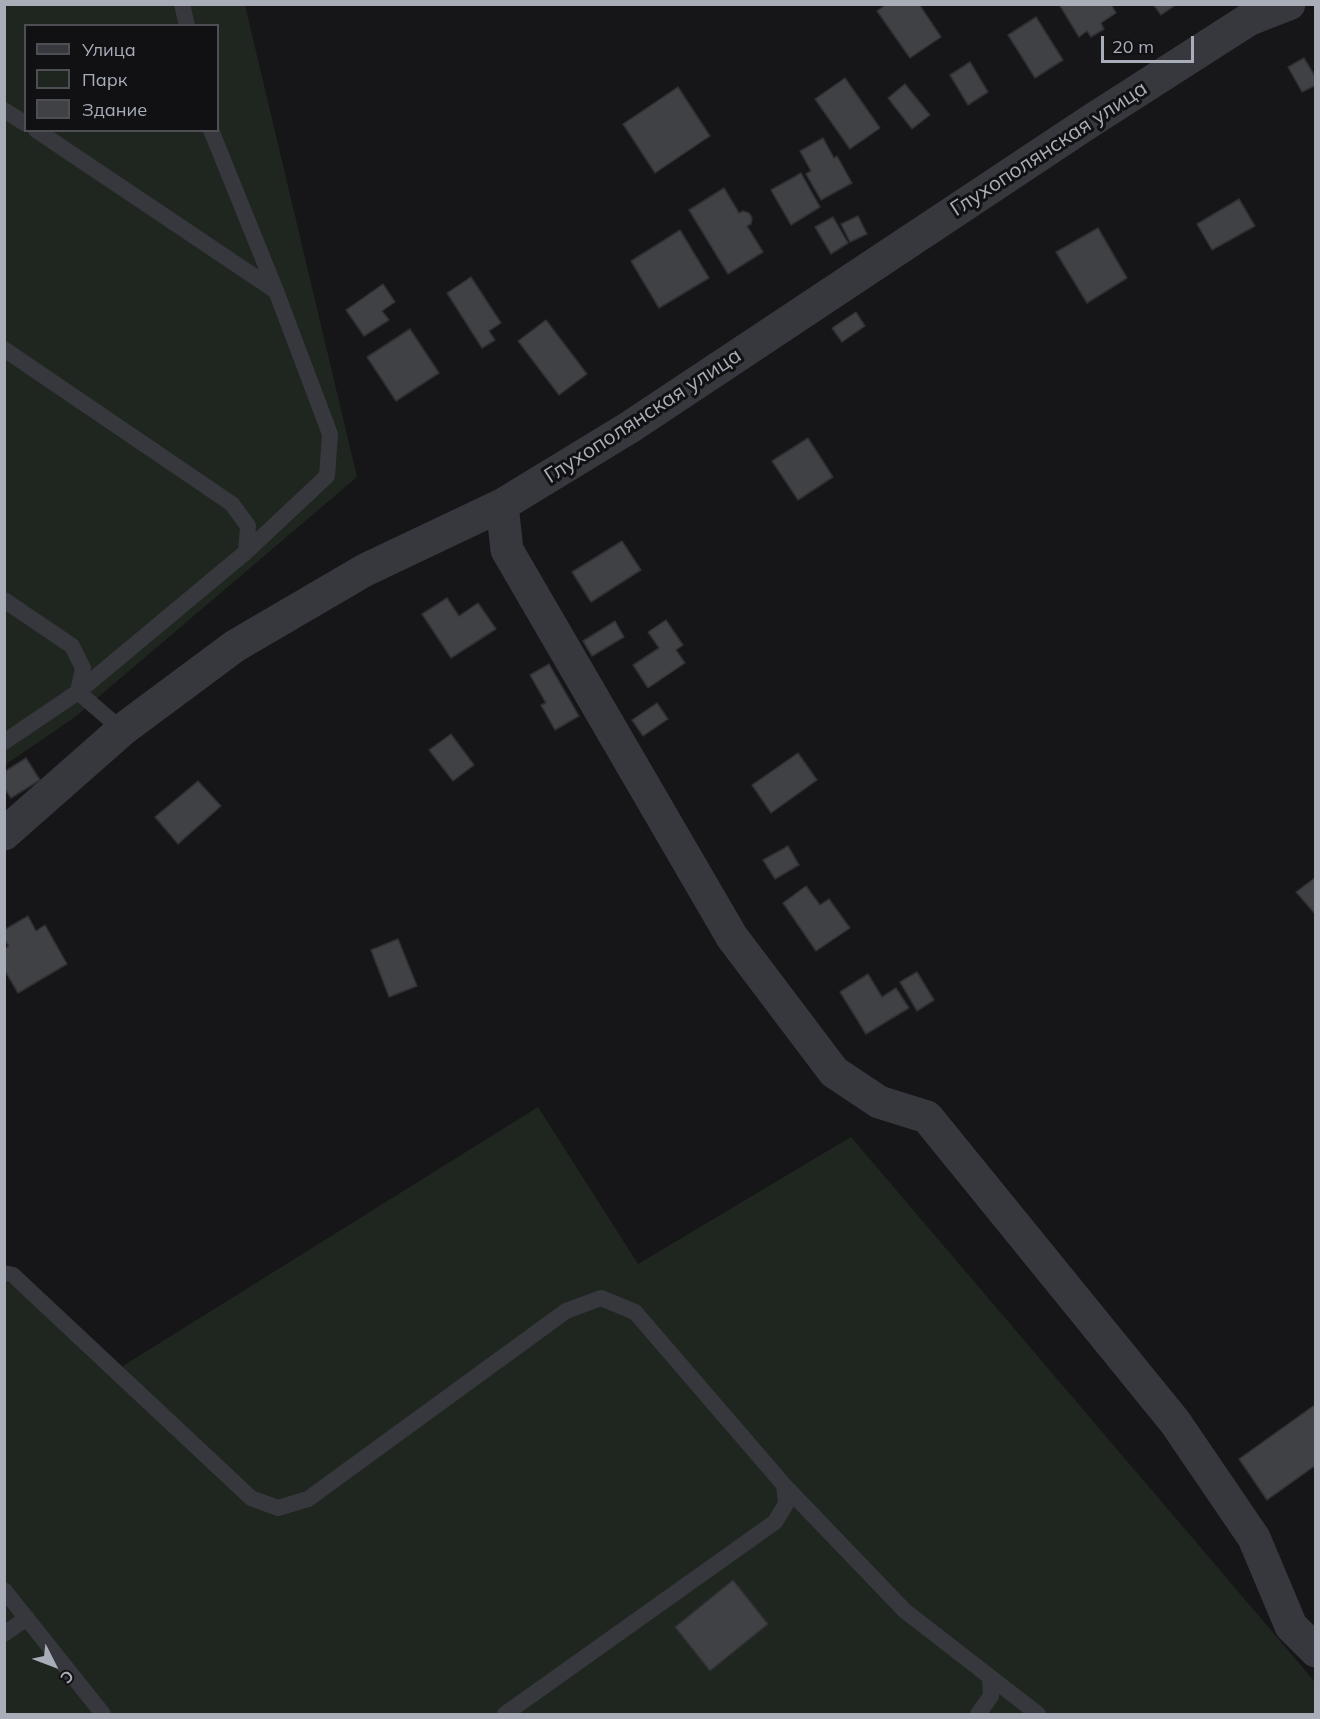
<!DOCTYPE html>
<meta charset="utf-8">
<style>
body{margin:0}
#map{position:relative;width:1320px;height:1719px;overflow:hidden;background:#161618;font-family:Mulish,sans-serif}
canvas{display:block}
.frame{position:absolute;inset:0;border:6px solid #a8adb8;pointer-events:none}
.legend{position:absolute;left:24px;top:24px;width:195px;height:108px;box-sizing:border-box;background:#111113;border:2px solid #4d4f55;margin:0;padding:8px 10px;list-style:none;font-size:18px;color:#a8adb8}
.legend li{display:flex;align-items:center;gap:12px;height:30px}
.legend b{width:30px;border:2px solid #4d4f55}
.north{position:absolute;left:24px;top:1635px;width:60px;height:60px;-webkit-text-stroke:4px #111113;paint-order:stroke;rotate:132deg;font-size:16px;font-weight:700;line-height:24px;text-align:center;color:#a8adb8}
.north::after{content:'';display:block;margin:auto;width:21px;height:27px;background:#a8adb8;clip-path:polygon(50% 0,100% 100%,50% 72%,0 100%)}
.scale{position:absolute;left:1101px;top:36px;width:93px;height:27px;box-sizing:border-box;border:3px solid #a8adb8;border-top:0;padding-left:8px;font-size:18px;line-height:21px;white-space:nowrap;color:#a8adb8;-webkit-text-stroke:4px #111113;paint-order:stroke}
</style>
<div id="map">
<canvas width="1320" height="1719"></canvas>
<div class="frame"></div>
<ul class="legend">
<li><b style="height:8px;background:#37383d"></b>Улица</li>
<li><b style="height:16px;background:#1e261f"></b>Парк</li>
<li><b style="height:16px;background:#404145"></b>Здание</li>
</ul>
<div class="north">С</div>
<div class="scale">20 m</div>
</div>
<script>
const ctx = document.querySelector('canvas').getContext('2d');
ctx.lineJoin = 'round';
function fillPath(path, color) { ctx.fillStyle = color; ctx.fill(path, 'evenodd'); }
const toPath = rows => new Path2D(rows.map(r => 'M' + r).join(''));
function stroke(path, color, width, dash) { ctx.strokeStyle = color; ctx.lineWidth = width; ctx.lineCap = dash ? 'butt' : 'round'; ctx.setLineDash(dash || []); ctx.stroke(path); }
function label(font, color, halo, rows, align = 'center') {
  ctx.font = font + ' Mulish,sans-serif'; ctx.lineWidth = 6; ctx.setLineDash([]); ctx.textBaseline = 'middle'; ctx.strokeStyle = halo; ctx.fillStyle = color; for (const [text, x, y, turn = 0] of rows) {
    ctx.save(); ctx.translate(x, y); ctx.rotate((+turn || 0) * Math.PI / 180); ctx.textAlign = isNaN(turn) ? turn : align; if (halo) ctx.strokeText(text, 0, 0); ctx.fillText(text, 0, 0); ctx.restore();
  }
}
const green = toPath([
 [5,5,245,5,357,477,75,717,5,765],
 [26,26,218,26,218,130,26,130],
 [538,1107,638,1264,851,1137,1316,1683,1315,1714,5,1714,5,1282,12,1284,110,1374]
]);
const building = toPath([
 [887,4,919,4,941,37,910,58,877,11,887,4],
 [1059,4,1111,4,1116,13,1101,23,1104,29,1091,37,1087,31,1079,37,1059,4],
 [1153,4,1177,4,1161,15,1153,4],
 [1036,17,1063,60,1035,78,1008,35,1036,17],
 [1304,58,1316,78,1316,85,1302,92,1288,67,1304,58],
 [970,62,988,92,968,105,950,75,970,62],
 [845,78,880,128,850,149,815,99,845,78],
 [905,84,930,115,912,129,888,98,905,84],
 [678,87,710,136,655,173,623,124,678,87],
 [823,138,834,158,837,156,852,183,821,200,806,174,811,171,800,151,823,138],
 [801,173,820,207,791,225,771,190,801,173],
 [724,188,739,213,743,211,749,213,752,218,751,224,747,226,763,252,728,274,689,210,724,188],
 [1239,199,1255,226,1212,250,1197,224,1239,199],
 [858,216,867,234,850,242,841,224,858,216],
 [833,217,848,243,831,254,815,227,833,217],
 [1098,228,1127,278,1087,303,1056,252,1098,228],
 [680,230,709,278,659,308,631,261,680,230],
 [471,277,501,323,489,331,495,340,482,348,447,293,471,277],
 [383,284,395,302,382,311,389,320,364,336,346,310,383,284],
 [856,312,865,326,842,342,832,328,856,312],
 [546,320,587,374,559,395,518,341,546,320],
 [410,329,439,373,396,401,367,357,410,329],
 [808,438,833,477,798,500,772,461,808,438],
 [622,541,641,570,591,602,572,572,622,541],
 [447,598,459,616,478,603,496,629,451,658,422,614,447,598],
 [666,620,683,645,676,650,685,663,648,688,633,665,659,648,648,632,666,620],
 [615,621,624,637,592,656,583,641,615,621],
 [549,664,579,716,555,730,541,705,546,703,530,675,549,664],
 [657,703,668,719,643,736,632,720,657,703],
 [451,734,474,765,453,781,429,750,451,734],
 [798,753,817,780,771,813,752,785,798,753],
 [26,758,40,780,11,798,4,788,4,772,26,758],
 [198,781,221,806,178,844,155,817,198,781],
 [788,846,799,865,775,879,763,860,788,846],
 [1316,877,1316,915,1296,892,1316,877],
 [806,886,820,905,829,899,850,928,816,951,783,903,806,886],
 [28,916,36,931,45,925,67,964,18,993,4,969,4,949,9,946,4,939,4,930,28,916],
 [398,939,417,986,389,997,371,950,398,939],
 [917,972,934,1000,917,1011,900,982,917,972],
 [868,974,882,997,896,988,909,1008,866,1034,840,992,868,974],
 [1316,1404,1316,1465,1267,1500,1239,1459,1316,1404],
 [733,1580,768,1624,710,1671,675,1627,733,1580]
]);
const lane = toPath([
 [182,4,187,26],
 [4,110,26,124],
 [36,130,276,291],
 [4,349,232,504,248,526,246,552],
 [4,600,72,646,83,668,78,692,122,730],
 [4,742,78,692,246,552,327,476,330,434,276,291,211,130],
 [4,1273,13,1275,251,1498,278,1508,308,1499,566,1311,601,1298,635,1312,784,1485,905,1611,1038,1714],
 [4,1590,103,1714],
 [4,1634,27,1618],
 [505,1714,775,1522,786,1504,784,1485],
 [978,1714,991,1696,990,1678]
]);
const street = toPath([
 [502,505,507,550,732,937,834,1072,879,1102,927,1117,1175,1422,1254,1538,1291,1626,1316,1651],
 [4,834,122,730,235,646,365,570,502,505,630,427,1089,122,1248,20,1289,4]
]);
const streetNames = [
 ["Глухополянская улица",1049,149,-33],
 ["Глухополянская улица",643,416,-33]
];
fillPath(green, '#1e261f');
fillPath(building, '#404145');
stroke(building, '#303034', 1.5);
stroke(lane, '#37383d', 16);
stroke(street, '#37383d', 33);
label('21px', '#a8adb8', '#111113', streetNames);
</script>
